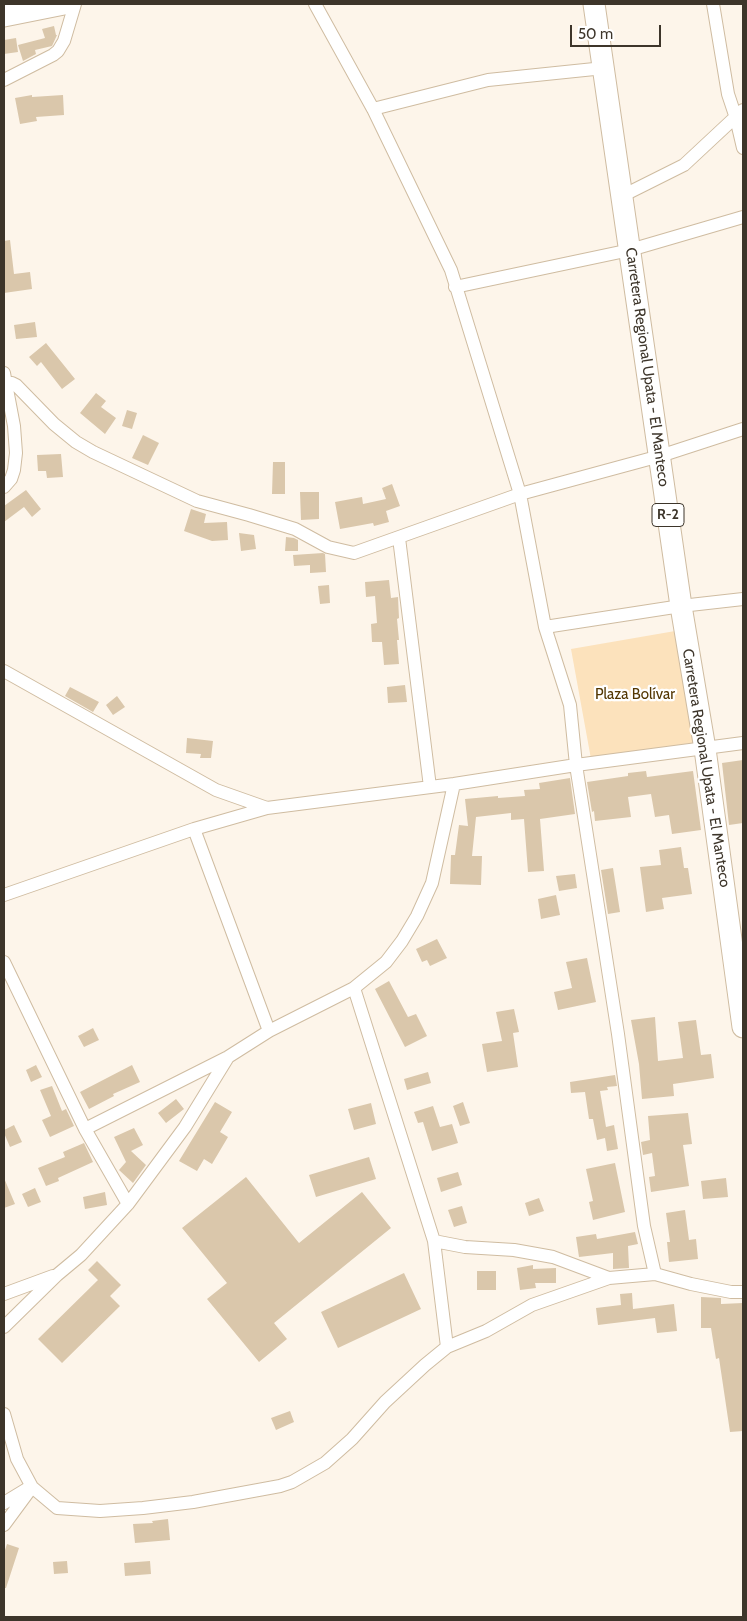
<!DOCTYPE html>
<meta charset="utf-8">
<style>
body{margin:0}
#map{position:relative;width:747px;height:1621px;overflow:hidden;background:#fdf5ea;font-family:Cabin,sans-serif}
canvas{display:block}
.frame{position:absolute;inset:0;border:5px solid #3d352a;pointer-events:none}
.scale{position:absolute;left:570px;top:25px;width:91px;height:22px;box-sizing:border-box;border:2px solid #3d352a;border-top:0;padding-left:6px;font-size:15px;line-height:18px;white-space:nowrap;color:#3d352a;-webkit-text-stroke:4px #fff;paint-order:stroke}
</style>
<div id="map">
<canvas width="747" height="1621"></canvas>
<div class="frame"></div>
<div class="scale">50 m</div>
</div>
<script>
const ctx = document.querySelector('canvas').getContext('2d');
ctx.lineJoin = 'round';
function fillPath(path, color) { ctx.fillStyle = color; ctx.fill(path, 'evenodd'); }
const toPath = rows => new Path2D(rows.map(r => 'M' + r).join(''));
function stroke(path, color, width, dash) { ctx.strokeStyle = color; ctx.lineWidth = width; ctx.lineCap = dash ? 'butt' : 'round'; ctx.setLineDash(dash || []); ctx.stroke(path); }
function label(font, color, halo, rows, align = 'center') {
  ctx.font = font + ' Cabin,sans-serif'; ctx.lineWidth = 4.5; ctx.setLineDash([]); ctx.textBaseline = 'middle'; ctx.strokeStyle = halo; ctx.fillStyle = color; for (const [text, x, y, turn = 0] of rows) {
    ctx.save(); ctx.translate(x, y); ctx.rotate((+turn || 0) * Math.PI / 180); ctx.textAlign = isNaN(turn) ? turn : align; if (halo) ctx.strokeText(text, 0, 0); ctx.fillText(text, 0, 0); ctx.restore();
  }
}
const green = toPath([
 [681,630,698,742,591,759,571,649]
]);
const building = toPath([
 [54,26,56,35,57,35,52,46,35,50,36,54,23,61,18,45,45,38,42,29],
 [16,38,18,52,4,54,4,40],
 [32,95,32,97,63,95,64,115,36,117,37,121,20,124,15,98],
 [10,240,14,274,30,272,32,289,4,293,4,241],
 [35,322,37,337,16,339,14,325],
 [46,343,75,379,62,389,41,362,37,366,29,357],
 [96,393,106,401,101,407,116,418,105,434,80,413],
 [127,410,137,413,132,429,122,426],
 [143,435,159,443,148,465,132,458],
 [61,454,63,477,47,478,46,471,38,471,37,455],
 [273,462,285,462,285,494,272,494],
 [392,484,400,506,386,511,389,522,374,526,373,523,340,529,335,502,362,497,363,504,386,499,382,488],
 [26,490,41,509,32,517,24,507,4,522,4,506],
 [300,492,319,492,319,519,301,520],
 [191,509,206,514,204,523,227,522,228,540,212,541,184,531],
 [239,533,254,535,256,549,241,551],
 [286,537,294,538,298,540,298,551,285,551],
 [323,553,325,554,326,572,310,573,310,565,294,566,293,555],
 [389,580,391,598,398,597,399,618,397,619,399,640,397,640,399,664,384,665,382,642,372,642,371,624,377,623,375,596,366,597,365,582],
 [329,585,330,603,320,604,318,586],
 [405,685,407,702,388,703,387,687],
 [70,687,99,702,93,712,65,696],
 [117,696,125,707,113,715,106,705],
 [187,738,213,741,211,758,200,758,201,754,186,753],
 [743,760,743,823,729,825,722,763],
 [646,771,647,777,693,771,701,830,672,834,669,815,655,817,651,794,628,797,631,817,595,821,594,811,592,812,587,782,628,776,628,773],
 [570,778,575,814,540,819,544,871,528,872,524,819,511,820,511,813,476,817,472,856,482,856,481,885,450,884,451,855,455,855,459,825,468,826,465,799,498,796,498,798,525,796,524,790,540,789,539,783],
 [681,847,684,868,688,868,692,894,662,898,664,909,646,912,640,867,661,865,659,850],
 [613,868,620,912,608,914,601,870],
 [575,874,577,888,559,891,556,876],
 [556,895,560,915,541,919,538,899],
 [437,939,447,958,430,966,427,960,422,962,416,949],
 [587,958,596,1002,558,1010,554,992,572,988,566,962],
 [389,981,408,1017,416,1014,427,1036,405,1047,375,989],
 [514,1009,519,1032,513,1033,518,1067,487,1072,482,1044,502,1041,496,1012],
 [655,1017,658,1061,683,1058,678,1022,696,1020,701,1055,711,1054,714,1078,673,1084,674,1096,642,1099,639,1064,631,1020],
 [93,1028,99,1040,84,1047,78,1036],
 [36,1065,42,1077,31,1082,26,1070],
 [132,1065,140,1082,113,1094,114,1096,89,1109,80,1092],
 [428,1072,431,1083,407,1090,404,1079],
 [615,1075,617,1086,607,1087,608,1090,600,1091,606,1127,614,1125,618,1149,607,1151,605,1138,597,1140,593,1119,589,1119,585,1092,571,1093,570,1082],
 [52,1086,62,1111,66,1109,74,1126,50,1137,42,1120,51,1116,40,1090],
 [176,1099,184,1109,166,1123,158,1113],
 [215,1102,232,1112,220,1132,228,1137,212,1164,204,1159,197,1171,179,1161],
 [463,1102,470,1123,460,1126,453,1106],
 [371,1103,376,1124,354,1130,348,1109],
 [433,1106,440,1127,452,1124,458,1143,432,1151,423,1122,418,1123,414,1112],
 [688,1113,692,1144,683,1145,689,1186,651,1192,649,1177,655,1176,652,1153,643,1155,641,1142,650,1140,648,1116],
 [14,1125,22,1142,10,1147,4,1133,4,1130],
 [134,1128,143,1145,131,1151,146,1165,133,1183,119,1170,126,1162,114,1137],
 [84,1143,93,1162,58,1178,59,1181,46,1186,38,1168,65,1157,63,1152],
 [369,1157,376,1179,316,1197,309,1175],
 [615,1163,625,1212,593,1220,589,1202,593,1201,586,1169],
 [458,1172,462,1185,441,1192,437,1178],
 [246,1177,299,1243,362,1192,391,1228,274,1323,287,1339,259,1362,207,1299,227,1283,182,1228],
 [4,1178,15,1204,4,1208],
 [726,1178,728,1197,703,1199,701,1181],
 [35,1188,41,1202,28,1207,22,1194],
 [105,1192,107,1205,85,1209,83,1197],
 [539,1198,544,1211,529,1216,525,1203],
 [462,1206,467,1223,454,1227,448,1210],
 [685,1210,689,1240,696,1239,698,1259,669,1262,667,1242,670,1242,666,1213],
 [635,1232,638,1244,628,1246,629,1268,613,1269,613,1253,579,1257,576,1237,596,1234,597,1239],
 [97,1261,121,1285,110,1296,120,1306,62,1363,38,1339,98,1280,88,1270],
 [533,1265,533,1269,556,1268,556,1283,535,1283,536,1288,520,1290,517,1268],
 [477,1271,496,1271,496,1290,477,1290],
 [404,1273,421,1309,338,1348,321,1312],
 [632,1293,633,1309,674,1304,677,1331,657,1333,655,1318,598,1325,596,1308,621,1305,620,1294],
 [701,1297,721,1298,721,1304,743,1303,743,1431,730,1432,719,1358,716,1359,711,1328,701,1328],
 [290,1411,294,1422,276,1430,271,1418],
 [168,1519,170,1540,135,1543,133,1524,153,1523,152,1521],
 [7,1544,19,1548,6,1588,4,1588,4,1553],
 [67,1561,68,1573,54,1574,53,1562],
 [150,1561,151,1574,125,1576,124,1563]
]);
const street = toPath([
 [315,4,373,109,451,270,520,494,545,627,570,705,576,765,618,1034,644,1226,655,1274],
 [713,4,728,94,736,118,743,148],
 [4,80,53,55,58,51,64,41,75,4],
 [373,109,488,80,604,68],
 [622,196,684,165,743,110],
 [455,287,630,250,743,217],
 [4,373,14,426,16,453,14,470,11,479,4,487],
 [7,384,12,383,16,385,54,424,76,442,93,452,197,501,249,515,295,529,328,547,354,553,520,494,660,456,743,429],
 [399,538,430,787],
 [545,627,681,606,743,599],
 [4,671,216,790,267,808],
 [194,829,269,1031],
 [4,895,194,829,267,808,454,784,576,765,743,743],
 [4,962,85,1129,128,1204],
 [354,988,434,1241,447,1347],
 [85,1129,228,1057,269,1031,354,988,386,962,402,941,417,916,432,883,454,784],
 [434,1241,465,1247,514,1250,553,1257,609,1278,655,1274,691,1284,731,1292,743,1292],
 [4,1294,53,1276],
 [4,1327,57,1275,81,1255,128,1204,185,1127,228,1057],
 [4,1414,17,1459,32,1487,57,1508,100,1511,143,1508,193,1502,280,1486,292,1482,325,1463,352,1439,385,1402,425,1365,447,1347,486,1331,532,1305,609,1278],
 [4,1503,27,1489],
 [4,1525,32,1487]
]);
const primary = toPath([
 [594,4,681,606,705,749,743,1027],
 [4,16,64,4]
]);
const shields = [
 [668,515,32]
];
const shieldNames = [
 ["R-2",668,515]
];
const streetNames = [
 ["Carretera Regional Upata - El Manteco",647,367,82],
 ["Carretera Regional Upata - El Manteco",706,768,81]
];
const parkNames = [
 ["Plaza Bolívar",635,695]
];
fillPath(green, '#fce2bc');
fillPath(building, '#dac7ab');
stroke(street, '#cfbca1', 14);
stroke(primary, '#cfbca1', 23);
stroke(street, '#fff', 12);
stroke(primary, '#fff', 21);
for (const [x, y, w] of shields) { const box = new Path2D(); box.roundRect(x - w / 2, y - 11.5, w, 23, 4); ctx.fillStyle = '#fff'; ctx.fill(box); stroke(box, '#3d352a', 1); }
label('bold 14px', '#3d352a', null, shieldNames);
label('15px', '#3d352a', '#fff', streetNames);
label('15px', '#533600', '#fff', parkNames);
</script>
